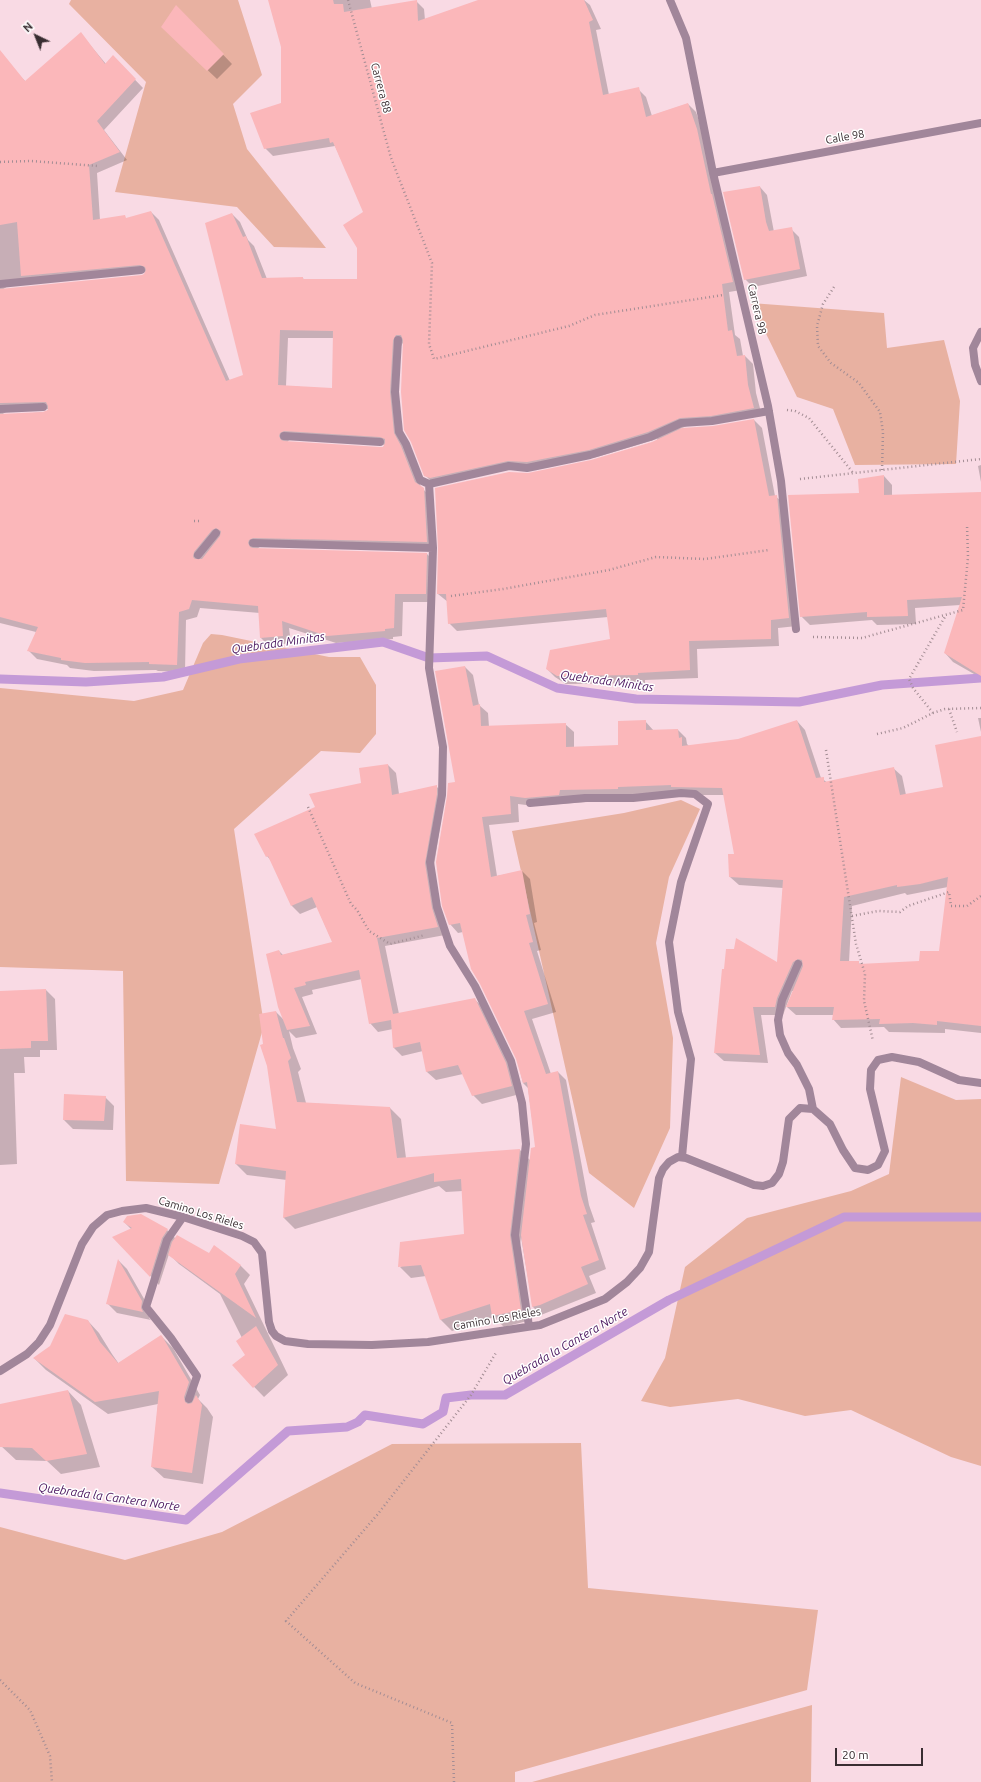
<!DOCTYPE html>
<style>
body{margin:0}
#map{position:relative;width:981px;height:1782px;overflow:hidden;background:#f9dae4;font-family:Ubuntu,sans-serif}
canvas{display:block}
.north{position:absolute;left:16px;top:16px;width:40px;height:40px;-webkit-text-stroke:3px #fff;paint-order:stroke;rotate:317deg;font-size:11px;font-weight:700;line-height:16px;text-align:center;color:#392d31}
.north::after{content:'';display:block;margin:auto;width:14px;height:18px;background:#392d31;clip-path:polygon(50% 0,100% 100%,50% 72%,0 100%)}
.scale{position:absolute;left:835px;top:1748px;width:88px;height:18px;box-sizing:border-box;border:2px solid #392d31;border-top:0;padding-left:5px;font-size:12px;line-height:14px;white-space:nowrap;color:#392d31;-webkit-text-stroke:3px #fff;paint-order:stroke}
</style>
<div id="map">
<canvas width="981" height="1782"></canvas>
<div class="north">N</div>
<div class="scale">20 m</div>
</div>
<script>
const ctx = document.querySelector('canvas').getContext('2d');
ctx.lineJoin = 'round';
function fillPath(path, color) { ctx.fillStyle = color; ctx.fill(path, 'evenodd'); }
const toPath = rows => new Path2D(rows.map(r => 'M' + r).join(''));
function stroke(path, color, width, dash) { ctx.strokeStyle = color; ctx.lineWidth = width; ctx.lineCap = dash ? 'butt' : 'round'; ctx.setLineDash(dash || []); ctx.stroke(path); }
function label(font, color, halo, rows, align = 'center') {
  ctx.font = font + ' Ubuntu,sans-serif'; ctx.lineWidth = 3; ctx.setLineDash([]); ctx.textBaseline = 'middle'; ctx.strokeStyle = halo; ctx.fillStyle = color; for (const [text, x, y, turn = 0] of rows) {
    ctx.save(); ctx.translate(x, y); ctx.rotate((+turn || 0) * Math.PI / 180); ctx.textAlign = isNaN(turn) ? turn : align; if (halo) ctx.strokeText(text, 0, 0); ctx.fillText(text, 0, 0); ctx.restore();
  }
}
const green = toPath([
 [71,0,238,0,262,75,233,104,247,149,326,248,274,247,237,207,115,192,146,82,69,4],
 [751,303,884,313,887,348,944,340,960,401,956,464,855,465,833,409,797,397],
 [211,634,222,635,329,657,360,657,376,685,376,734,360,753,321,751,234,829,264,1025,219,1184,126,1181,123,971,0,967,0,688,134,701,183,690,203,643],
 [681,800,700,809,669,877,656,943,673,1038,670,1128,634,1208,589,1173,512,831,624,813],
 [901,1077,956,1100,981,1099,981,1466,951,1457,851,1410,805,1416,738,1399,670,1407,641,1401,665,1358,685,1267,747,1218,851,1191,889,1174],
 [581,1443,588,1588,818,1610,807,1690,515,1772,515,1782,0,1782,0,1527,125,1560,222,1532,392,1444],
 [812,1705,811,1782,532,1782]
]);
const shadow = toPath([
 [269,0,370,0,372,9,416,1,424,9,425,20,481,0,584,0,590,5,601,29,596,30,609,95,638,89,646,97,652,116,688,104,696,112,705,138,741,290,729,292,735,335,740,339,743,356,745,356,753,364,756,393,762,416,689,425,680,429,713,427,754,420,762,428,775,496,785,504,797,626,778,628,779,646,697,649,698,678,645,680,645,683,566,684,555,677,547,669,611,640,608,617,457,631,449,623,448,602,438,594,528,474,591,461,658,441,657,439,597,457,535,470,516,468,434,484,425,475,404,341,400,348,397,400,401,442,409,456,421,487,431,497,435,550,262,545,256,550,427,554,435,562,434,602,403,602,402,636,393,637,393,639,336,643,289,628,291,643,269,646,261,638,260,613,200,608,197,617,186,620,185,672,158,671,156,670,94,671,70,668,67,665,37,659,29,651,36,632,0,623,0,75,11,66,26,82,81,34,106,64,113,57,143,88,104,130,127,160,97,173,100,220,127,219,151,212,159,220,230,381,244,376,232,214,240,222,248,240,254,246,267,279,303,278,304,280,358,280,365,212,335,146,273,156,265,148,282,104,282,47],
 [148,272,142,276,2,290,8,286],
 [288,338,334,338,333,389,286,386],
 [48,409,47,412,1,415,8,411],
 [293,438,386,445,380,449,287,443,288,441],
 [185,15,232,64,217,79,162,27],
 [760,187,767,195,774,232,791,229,799,237,807,276,753,287,745,279],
 [981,465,981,482,978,466],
 [884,476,892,485,892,496,981,493,981,678,953,662,945,653,960,605,915,608,916,624,877,625,872,620,810,625,801,616,860,494],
 [465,667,473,675,479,705,488,713,489,727,565,724,574,732,574,748,619,746,645,721,654,731,678,730,686,738,687,744,689,746,738,740,797,721,805,730,821,778,828,783,893,768,902,776,906,795,944,788,981,737,981,1033,945,1029,945,1033,889,1032,884,1027,841,1028,833,1019,834,1015,796,1015,787,1007,794,991,792,991,783,1015,761,1015,768,1063,724,1061,715,1053,778,963,783,888,739,885,730,877,735,855,725,795,681,795,534,806,518,804,519,822,489,825,497,876,522,871,530,879,537,922,534,923,541,950,537,951,556,1012,532,1019,551,1074,558,1072,566,1080,589,1205,595,1222,591,1223,606,1269,589,1276,596,1293,541,1315,533,1307,521,1237,520,1246,531,1320,504,1327,494,1317,452,1331,441,1320,426,1276,411,1278,400,1267,465,1234,463,1191,446,1192,439,1186,295,1229,284,1218,287,1180,247,1175,236,1164,277,1130,265,1045,276,1012,284,1020,279,951,283,955,333,943,317,907,300,914,292,906,272,862,267,856,316,807,362,784,360,769,388,765,396,773,399,794,436,786,445,795,433,872,445,935,385,946,399,1014,474,999,483,1007,514,1072,520,1094,482,1104,473,1095,463,1074,436,1080,427,1072,423,1051,402,1056,394,1048,393,1029,378,1032,370,1023,362,979,312,990,313,994,302,997,317,1034,296,1038,289,1031,293,1048,301,1069,298,1072,306,1103,390,1108,401,1119,406,1158,520,1150,531,1161,536,1148,528,1088,523,1083,517,1058,463,932,458,933,450,924,456,782],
 [948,887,940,952,920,962,861,965,858,962,849,962,852,906,905,893,907,895],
 [978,718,981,718,981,732],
 [46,990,55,999,57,1050,40,1050,40,1057,24,1057,25,1073,14,1073,17,1164,0,1165,0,992],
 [105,1097,114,1106,113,1130,73,1129,64,1120],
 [124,1222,167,1230,176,1239,209,1254,240,1265,250,1275,244,1284,288,1375,264,1397,233,1365,246,1355,242,1338,220,1294,179,1264,169,1254,159,1285,114,1237,132,1230],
 [119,1261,127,1269,151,1311,149,1318,151,1320,117,1313,107,1303],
 [88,1321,99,1333,112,1354,119,1364,161,1336,173,1348,200,1395,198,1399,207,1408,213,1417,203,1484,164,1478,152,1467,158,1404,108,1414,46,1370,35,1359],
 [68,1391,81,1405,100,1467,61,1474,47,1461,16,1460,0,1445,0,1405]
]);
const stream = toPath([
 [0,679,86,682,163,677,239,659,383,642,429,658,487,656,557,688,636,699,799,702,882,685,981,678],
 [0,1493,186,1520,288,1431,347,1427,358,1422,365,1415,423,1424,443,1412,446,1398,471,1395,505,1395,669,1300,844,1217,981,1217]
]);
const building = toPath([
 [268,0,333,0,334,4,343,4,344,12,417,0,418,21,478,0,584,0,593,20,589,22,603,95,639,87,646,117,688,103,697,129,711,194,712,194,733,282,722,284,728,331,732,330,737,356,745,355,748,385,754,408,711,416,680,418,648,432,589,450,527,462,508,461,430,478,424,476,411,442,404,430,401,392,403,340,401,335,396,335,393,340,390,392,394,433,401,446,415,482,424,488,427,542,253,538,249,540,248,543,250,547,253,548,427,553,426,594,395,594,394,628,385,629,385,631,327,636,282,621,283,636,260,638,258,606,192,600,189,609,179,612,177,665,149,664,149,662,85,663,61,660,61,658,27,651,38,627,0,617,0,414,43,412,48,410,48,406,46,402,43,402,0,403,0,289,142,275,144,274,146,270,145,267,140,265,21,276,17,222,0,225,0,50,25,81,81,32,105,64,113,55,136,79,97,121,120,152,89,165,93,220,125,215,126,218,151,211,226,381,243,375,205,223,232,213,243,237,246,236,262,278,303,277,303,279,357,279,357,248,343,225,363,212,333,142,330,143,329,138,264,149,250,113,281,103,281,47],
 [280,330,333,331,332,388,278,385],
 [284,431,380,437,385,439,385,443,383,447,380,447,284,441,281,440,279,436,280,433],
 [216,528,221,531,220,536,202,559,195,559,193,557,194,552,212,530],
 [176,5,224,54,207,71,161,27],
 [760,186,766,222,769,231,792,227,800,269,744,280,723,192],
 [754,419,769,496,777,495,789,618,771,620,771,639,689,641,690,670,638,673,638,675,557,676,546,669,550,650,610,639,606,609,448,624,446,594,437,594,438,548,435,488,509,472,528,473,591,460,652,442,682,428,713,426],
 [884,475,884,495,981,492,981,676,944,653,962,597,907,600,908,616,867,617,867,612,800,617,788,495,859,493,858,479],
 [465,666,473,706,480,704,481,726,566,723,566,747,618,745,618,721,646,720,646,730,678,729,679,738,682,737,682,746,738,739,797,720,816,778,824,777,824,782,894,767,900,795,943,787,935,745,981,736,981,1026,937,1021,937,1025,913,1023,879,1024,880,1019,832,1020,834,1007,786,1007,803,966,802,960,798,959,793,962,777,998,775,1007,753,1007,760,1055,714,1053,722,969,724,969,726,949,734,949,736,938,777,962,783,880,729,877,728,854,734,854,722,788,671,787,671,785,618,787,618,789,560,790,559,795,525,798,510,796,511,814,482,817,491,877,522,870,530,914,526,915,533,942,529,943,548,1004,524,1011,546,1074,558,1071,581,1196,587,1214,583,1215,599,1260,581,1267,588,1284,540,1305,532,1307,521,1235,531,1148,535,1147,527,1082,523,1083,516,1059,480,984,471,969,460,923,449,925,442,906,436,862,447,796,448,783,455,782,435,671],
 [948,877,939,951,920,951,919,961,859,964,859,961,840,961,844,897,897,885,897,887,920,884],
 [388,764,392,795,437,785,437,794,425,863,432,908,438,927,377,938,393,1014,475,998,506,1063,512,1086,472,1096,458,1065,426,1072,420,1042,393,1048,391,1020,369,1024,359,970,305,982,306,985,294,988,310,1026,287,1030,278,1007,266,954,279,950,281,955,332,942,312,897,291,906,268,856,266,857,254,834,315,807,309,794,361,783,359,768],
 [46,989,48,1041,31,1041,31,1048,0,1049,0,991],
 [276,1011,283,1038,284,1038,291,1058,288,1061,297,1102,390,1107,397,1158,520,1149,510,1235,521,1310,492,1316,490,1304,440,1320,421,1265,398,1267,400,1242,464,1234,461,1179,434,1182,434,1173,283,1218,286,1171,235,1164,240,1124,276,1129,267,1066,260,1045,263,1044,259,1014],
 [64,1094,106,1096,104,1121,63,1120],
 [141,1214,168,1229,162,1238,150,1277,112,1237,132,1228,123,1222,127,1216],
 [177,1235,209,1253,214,1245,241,1265,235,1274,256,1318,168,1255,172,1242],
 [118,1259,142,1301,141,1308,143,1312,106,1304],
 [65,1314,88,1320,100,1342,118,1363,161,1335,162,1336,189,1382,184,1397,185,1402,188,1404,192,1403,196,1395,202,1405,192,1473,151,1467,159,1391,95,1402,33,1358,50,1346],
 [256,1326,278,1365,253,1388,232,1365,245,1355,236,1341],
 [68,1390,87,1454,46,1461,32,1448,0,1447,0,1404]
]);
const path = toPath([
 [348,0,391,158,432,263,429,344,434,359,569,326,595,315,723,295],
 [0,162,31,161,98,166],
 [834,287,823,304,817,326,818,346,831,363,859,383,880,412,883,432,882,471],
 [787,410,795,411,809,418,854,474],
 [800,479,981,459],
 [194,521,200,521],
 [451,596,503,589,609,570,656,557,705,559,769,550],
 [813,637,862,638,963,610,968,557,967,525],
 [949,709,957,732],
 [933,713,913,688,909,679,946,615],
 [877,734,903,728,933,713,945,709,981,708],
 [826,750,856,944,865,974,864,1001,873,1041],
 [308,807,351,904,357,910,369,931,390,944,425,935],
 [852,916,878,911,900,912,908,906,949,892,951,906,967,906,981,896],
 [0,1680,30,1710,50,1756,52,1782],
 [454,1782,452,1723,355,1683,286,1621,377,1515,471,1395,497,1351]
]);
const street = toPath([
 [670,0,686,38,713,173,768,406,781,481,796,629],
 [713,173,981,123],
 [0,284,141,270],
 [981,332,973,348,975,365,981,381],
 [398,340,395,392,399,432,406,444,420,480,429,484,509,466,527,468,590,455,650,437,681,423,712,421,769,411],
 [0,409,43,407],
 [284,436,380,442],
 [429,484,433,548],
 [253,543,433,548,429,668,443,747,442,795,430,862,437,907,450,946,475,986,511,1061,522,1103,526,1144,515,1235,529,1326],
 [198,555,216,533],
 [530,803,585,798,633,798,681,793,695,794,708,804,681,882,669,942,678,1012,691,1059,682,1157],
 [798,964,782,1000,778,1020,780,1035,788,1053,797,1065,809,1089,813,1109],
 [183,1217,167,1240,146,1307,171,1338,197,1376,189,1399],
 [0,1371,27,1354,39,1342,50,1325,82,1244,93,1227,107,1215,122,1211,146,1208,183,1217,242,1236,254,1242,262,1253,269,1322,272,1331,276,1336,285,1341,308,1344,372,1345,428,1342,540,1325,605,1299,627,1282,640,1268,649,1252,659,1178,663,1169,669,1162,678,1157,686,1158,754,1185,763,1186,772,1183,779,1174,783,1162,789,1119,800,1108,813,1109,830,1124,843,1150,855,1168,868,1170,878,1165,885,1151,870,1089,871,1070,878,1060,892,1057,919,1062,959,1080,981,1083]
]);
const streetNames = [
 ["Carrera 88",381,88,75],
 ["Calle 98",845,137,-10],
 ["Carrera 98",757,309,77],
 ["Camino Los Rieles",201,1213,17],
 ["Camino Los Rieles",497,1319,-10]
];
const waterNames = [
 ["Quebrada Minitas",278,643,-8],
 ["Quebrada Minitas",607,681,8],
 ["Quebrada la Cantera Norte",565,1346,-30],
 ["Quebrada la Cantera Norte",109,1497,8]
];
fillPath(green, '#e8b1a1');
fillPath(shadow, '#0003');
stroke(stream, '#c49ad7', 9);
fillPath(building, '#fbb7ba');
stroke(path, '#a38d94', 2.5, [1, 3]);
stroke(street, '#a1869a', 8);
label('11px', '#392d31', '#fff', streetNames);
label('italic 12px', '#49145d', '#fff', waterNames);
</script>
